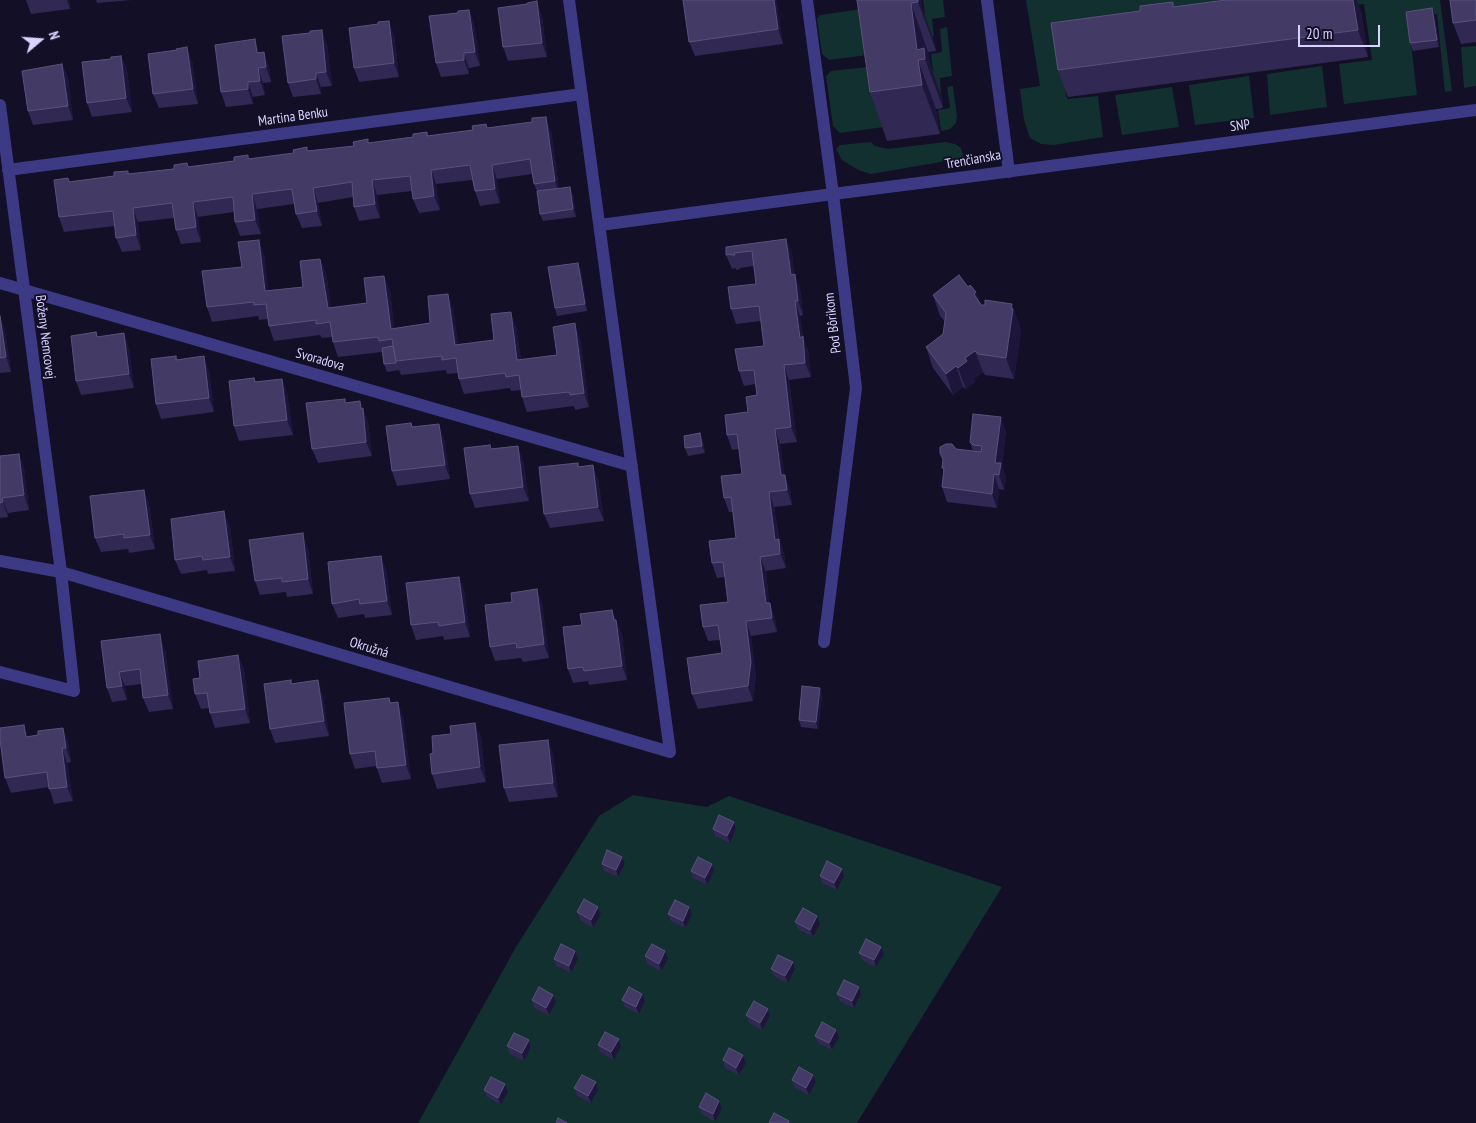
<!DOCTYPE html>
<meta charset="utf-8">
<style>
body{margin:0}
#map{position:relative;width:1476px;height:1123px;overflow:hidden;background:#130f26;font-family:"PT Sans Narrow",sans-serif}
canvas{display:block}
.north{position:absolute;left:15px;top:15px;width:50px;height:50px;-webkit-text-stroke:4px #130f26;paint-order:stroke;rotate:72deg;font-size:14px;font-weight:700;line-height:20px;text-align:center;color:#d9d4ff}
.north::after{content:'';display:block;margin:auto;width:18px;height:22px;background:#d9d4ff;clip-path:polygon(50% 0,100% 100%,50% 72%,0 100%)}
.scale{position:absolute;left:1298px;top:25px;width:82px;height:22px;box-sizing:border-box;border:2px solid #d9d4ff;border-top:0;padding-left:6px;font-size:15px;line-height:18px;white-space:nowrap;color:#d9d4ff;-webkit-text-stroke:4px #130f26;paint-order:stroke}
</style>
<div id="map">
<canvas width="1476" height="1123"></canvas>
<div class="north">N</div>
<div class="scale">20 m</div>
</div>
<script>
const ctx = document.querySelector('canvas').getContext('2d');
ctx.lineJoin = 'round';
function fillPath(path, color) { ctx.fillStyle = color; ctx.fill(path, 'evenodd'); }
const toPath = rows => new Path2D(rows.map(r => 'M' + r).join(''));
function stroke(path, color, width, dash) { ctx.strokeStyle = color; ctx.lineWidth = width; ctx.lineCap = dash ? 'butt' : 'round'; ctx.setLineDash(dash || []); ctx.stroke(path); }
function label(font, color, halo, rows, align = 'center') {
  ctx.font = font + ' "PT Sans Narrow",sans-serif'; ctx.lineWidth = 4; ctx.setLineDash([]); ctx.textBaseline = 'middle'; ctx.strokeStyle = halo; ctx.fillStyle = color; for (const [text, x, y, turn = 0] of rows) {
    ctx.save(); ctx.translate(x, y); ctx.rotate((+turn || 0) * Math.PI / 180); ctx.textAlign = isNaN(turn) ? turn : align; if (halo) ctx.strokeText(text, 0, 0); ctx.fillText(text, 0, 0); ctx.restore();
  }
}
const green = toPath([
 [923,0,943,0,945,17,932,19,934,36,928,38],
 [1026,0,1440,0,1452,91,1445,92,1437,14,1408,17,1417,95,1344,104,1339,64,1372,60,1364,4,1059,45,1067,99,1098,96,1103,137,1054,145,1041,144,1030,138,1024,120,1020,89,1040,86],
 [868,8,875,54,829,60,822,54,817,19,820,15],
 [947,27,952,76,940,78,941,95,936,95,931,54,942,52,940,29],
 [1476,46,1476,86,1464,88,1461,47],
 [876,66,884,127,840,133,833,126,826,76,831,71],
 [1322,66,1327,107,1270,115,1267,74],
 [1249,76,1254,118,1195,125,1189,85],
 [953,86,957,117,956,123,950,129,941,131,938,110,950,108,947,87],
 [1172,87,1179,127,1122,135,1115,95],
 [871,142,875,146,888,149,945,142,955,144,961,148,964,158,871,174,858,170,842,160,836,149,840,145],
 [633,795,707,807,729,796,1002,887,857,1123,418,1123,516,947,599,816]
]);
const lane = toPath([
 [600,225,833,194]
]);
const street = toPath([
 [807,0,833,194,856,388,824,642],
 [987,0,1009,172],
 [0,105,61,572,74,691,0,672],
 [8,170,582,94],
 [833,194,974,176,1476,110],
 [0,283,632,466],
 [0,561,61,572,670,752,569,0]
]);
const wall = toPath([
 [26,0,69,0,70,9,31,14],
 [96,0,132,0,97,3],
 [683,0,776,0,783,44,695,56,689,42],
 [857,0,921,0,922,8,934,41,936,51,928,52,930,64,942,97,943,108,936,109,940,134,887,141,870,92],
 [1476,0,1476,42,1461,44,1453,23],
 [1174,7,1361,11,1368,57,1068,97,1058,70,1140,11],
 [469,10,474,24,480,66,469,68,469,74,441,77,436,63,458,13],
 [542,16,547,57,508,61,503,47],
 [1435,16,1439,47,1413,51,1410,43],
 [310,33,327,44,332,86,321,87,321,94,293,97,288,83],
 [394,35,399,77,359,82,354,68],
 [260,53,269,67,271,82,263,83,265,95,253,97,253,104,226,107,221,92],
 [121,56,127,70,132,112,92,117,87,103,111,59],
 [192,61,198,104,159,108,153,94],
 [62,64,68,78,73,120,33,125,28,111],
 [487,128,551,131,559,188,573,194,576,217,543,221,540,214,537,191,534,184,532,174,497,179,500,203,480,206,475,191,472,180,436,184,440,210,419,213,413,199,412,191,377,195,380,218,359,221,354,207,353,197,318,203,322,226,302,228,296,214,294,204,257,209,261,234,240,236,235,222,234,212,198,217,201,242,181,244,176,230,174,218,138,222,141,250,122,252,116,238,115,226,64,232,59,217,69,182,114,176,128,171,129,174,234,161,248,155,249,159,294,153,308,151,354,146,413,137,427,132,428,136],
 [726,247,792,254,794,274,800,289,803,315,800,316,803,337,808,351,811,377,789,380,797,442,780,444,784,475,790,489,792,505,774,507,779,539,784,554,786,568,766,571,769,603,775,618,777,632,751,636,756,676,753,701,698,709,692,694,722,653,720,640,708,641,703,627,728,602,725,577,717,578,712,563,736,538,733,512,729,512,724,498,742,474,739,449,732,450,727,435,748,412,757,395,755,384,744,386,739,371,764,346,761,321,736,324,731,309,756,284,754,266,740,268,740,269,736,270,736,268,732,269,726,255],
 [264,254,268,291,303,287,320,259,326,273,331,308,367,303,390,290,394,328,430,323,453,309,458,345,494,340,516,326,521,360,557,355,580,338,589,407,575,410,574,406,527,412,522,397,521,390,511,391,510,388,464,394,459,379,458,373,447,374,446,370,401,375,399,370,387,372,384,364,382,352,338,357,333,342,332,337,322,338,320,335,274,341,269,326,268,319,259,320,258,316,212,322,207,307,242,267],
 [581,270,587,311,557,316,555,308],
 [933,295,981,303,981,305,985,305,1012,304,1021,330,1014,379,985,375,983,372,974,379,975,382,966,389,963,387,953,395,933,368,926,347,943,334,945,322,940,316],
 [0,316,5,331,11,372,0,373],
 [96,332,98,337,129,348,134,388,81,395,76,381],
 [176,356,178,360,209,371,214,412,161,419,156,404],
 [254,378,256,382,282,379,287,393,293,435,239,441,234,426],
 [345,399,346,403,360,401,368,423,372,456,318,463,312,449],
 [411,423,413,427,444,438,450,479,397,486,392,471],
 [1006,431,1002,466,1006,478,1004,490,999,489,997,508,947,502,942,487,944,471,942,468,943,461,940,453,956,449,973,451,970,442],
 [700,433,703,441,705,453,688,456,685,448],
 [19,454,24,468,29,510,8,513,8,517,0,518,0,456],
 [523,460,529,501,475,508,470,494],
 [578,463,579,466,598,479,604,521,550,528,544,514],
 [144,490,149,504,155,549,129,553,128,549,101,552,95,538],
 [230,526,235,571,208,574,207,570,181,574,175,560],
 [308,548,313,594,287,597,286,592,260,595,255,581],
 [381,556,386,570,392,615,365,618,364,614,338,618,332,604],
 [459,577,464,591,470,637,444,640,443,636,416,640,411,625],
 [537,589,542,604,549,658,523,662,521,658,495,661,490,647,512,602],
 [612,610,622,635,627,680,589,685,588,681,573,683,568,669,582,625],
 [101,641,165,649,173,709,149,712,143,698,142,684,125,686,127,700,112,702,107,688],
 [238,655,244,670,250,723,215,728,210,713,209,708,201,709,195,694,200,678],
 [291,680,292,684,323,695,329,736,275,743,270,729],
 [822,695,818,729,801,727,799,720],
 [389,698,391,703,403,717,411,779,382,783,376,766,355,769,350,754],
 [475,723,481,738,486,782,437,789,432,774,433,753,451,734],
 [63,728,68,742,71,762,67,763,73,801,54,804,49,787,11,793,5,778,28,737,38,735],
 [548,740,553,755,558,797,509,802,504,788],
 [734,822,736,829,730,843,715,836,713,829],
 [622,857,625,864,618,877,604,871,602,864],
 [712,864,714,871,707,885,693,878,691,871],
 [842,869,844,876,837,890,822,883,820,876],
 [577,912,601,914,593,928,580,920],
 [668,914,692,915,685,928,671,921],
 [795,922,820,924,813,937,798,929],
 [881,947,884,954,876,967,862,960,859,953],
 [645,956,668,959,661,971,647,964],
 [554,959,578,959,571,973,556,966],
 [793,962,795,969,788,983,774,976,771,969],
 [642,994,645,1001,639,1014,625,1007,622,1000],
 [837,994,861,994,854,1008,840,1001],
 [553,995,556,1002,549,1015,534,1008,532,1000],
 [768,1009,770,1016,762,1030,749,1023,746,1015],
 [836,1030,839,1037,832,1050,818,1043,815,1036],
 [529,1040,531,1047,524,1061,510,1054,507,1046],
 [598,1045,621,1047,614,1060,600,1052],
 [743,1055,746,1063,739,1075,725,1068,723,1060],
 [813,1075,816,1082,809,1095,795,1088,792,1080],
 [596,1082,598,1089,591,1103,577,1096,574,1088],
 [484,1090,508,1092,501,1105,487,1097],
 [699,1107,722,1109,715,1122,702,1114]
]);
const shadedWall = toPath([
 [67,0,69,0,70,9],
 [774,0,777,1,783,44,778,29],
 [912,0,921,0,922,8,934,41,936,51,918,2],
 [1353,0,1357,0,1361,11,1368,57,1358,30],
 [537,1,542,16,547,57,542,43],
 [911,3,928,52,930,64,942,97,943,108,925,59,917,50],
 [1432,8,1435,16,1439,47,1437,40],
 [469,10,474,24,480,66,475,52],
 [389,21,394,35,399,77,394,63],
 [322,30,327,44,332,86,326,72],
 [255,39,260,54,257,53],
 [187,47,192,61,198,104,193,89],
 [264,52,269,67,271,82,266,67],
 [464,53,469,68,469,74,464,60],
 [121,56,127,70,132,112,126,98],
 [918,60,936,109,940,134,922,85],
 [62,64,68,78,73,120,68,106],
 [258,68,263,83,265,95,260,81],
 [316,73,321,87,321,94,316,79],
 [248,82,253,97,253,104,248,89],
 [546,117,551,131,560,196,555,181],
 [492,165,497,179,500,203,495,189],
 [431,170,436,184,440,210,434,196],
 [372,180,377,195,380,218,375,204],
 [570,187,573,194,576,217,573,209],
 [313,188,318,203,322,226,317,211],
 [252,194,257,209,261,234,255,220],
 [193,202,198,217,201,242,196,227],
 [133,208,138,222,141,250,136,235],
 [786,239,792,254,796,289,791,275],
 [259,240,264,254,270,306,265,291],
 [320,259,326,273,333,322,328,308],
 [578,263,581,270,587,311,585,304],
 [795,274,800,289,803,315,798,301],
 [384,276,390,290,396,343,391,329],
 [976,292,984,313,974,294],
 [448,294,453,309,460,360,455,345],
 [795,301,800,316,804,343,803,336,808,351,811,377,805,363,800,338],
 [1012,304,1021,330,1014,379,1006,358],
 [511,312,516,326,523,375,517,360],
 [0,316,5,331,11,372,6,357],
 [575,323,580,338,589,407,584,393],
 [124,333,129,348,134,388,129,374],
 [975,351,983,372,974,379,975,382,966,389,958,368,965,358],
 [204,356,209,371,214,412,209,398],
 [784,365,789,380,797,442,791,427],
 [956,366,963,387,953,395,946,374],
 [282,379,287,393,293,435,287,420],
 [360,401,368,423,372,456,366,442],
 [1001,417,1006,431,1002,466,1006,478,1004,490,995,463],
 [439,424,444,438,450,479,445,465],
 [775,429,780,444,786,490,781,475],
 [700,433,703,441,705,453,702,446],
 [518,446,523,460,529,501,523,487],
 [19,454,24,468,29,510,24,495],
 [593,465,598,479,604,521,598,507],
 [994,474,999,489,997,508,992,494],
 [785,475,790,489,792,505,787,490],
 [144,490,149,504,155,549,150,535],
 [769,492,774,507,780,551,779,539,784,554,786,568,775,540],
 [2,498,8,513,8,517,3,502],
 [224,511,230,526,235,571,230,557],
 [303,533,308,548,313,594,308,579],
 [381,556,386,570,392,615,387,601],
 [760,557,766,571,771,618,766,603],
 [459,577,464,591,470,637,465,622],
 [537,589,542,604,549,658,544,644],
 [770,603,775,618,777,632,772,618],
 [612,610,622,635,627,680,622,666],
 [746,621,751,636,756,676,753,701,748,686],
 [160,634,165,649,173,709,168,695],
 [238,655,244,670,250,723,245,709],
 [119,672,125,686,127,700,122,686],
 [318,680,323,695,329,736,324,721],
 [820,688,822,695,818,729,816,722],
 [398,702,403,717,411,779,406,765],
 [475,723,481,738,486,782,480,767],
 [24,725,29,739,26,737],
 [63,728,68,742,71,762,66,748],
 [548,740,553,755,558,797,553,783],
 [62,748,67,763,73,801,67,787],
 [734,822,736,829,730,843,727,836],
 [622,857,625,864,618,877,616,870],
 [712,864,714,871,707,885,705,878],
 [842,869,844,876,837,890,834,883],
 [598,907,601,914,593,928,591,920],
 [689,907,692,915,685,928,683,921],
 [817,916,820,924,813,937,810,930],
 [881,947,884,954,876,967,874,960],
 [575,951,578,959,571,973,569,966],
 [665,951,668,959,661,971,659,964],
 [793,962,795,969,788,983,785,976],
 [859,987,861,994,854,1008,852,1001],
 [642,994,645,1001,639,1014,636,1007],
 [553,995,556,1002,549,1015,546,1008],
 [768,1009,770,1016,762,1030,760,1023],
 [836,1030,839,1037,832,1050,829,1043],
 [619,1039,621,1047,614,1060,611,1052],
 [529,1040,531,1047,524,1061,522,1053],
 [743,1055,746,1063,739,1075,736,1068],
 [813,1075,816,1082,809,1095,806,1088],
 [596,1082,598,1089,591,1103,588,1096],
 [505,1084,508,1092,501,1105,498,1098],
 [719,1101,722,1109,715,1122,713,1114]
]);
const building = toPath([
 [683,0,774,0,778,29,689,42,683,0],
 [857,0,918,0,918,2,911,3,917,50,924,48,925,59,918,60,922,85,870,92,857,0],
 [1226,0,1353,0,1358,30,1058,70,1051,23,1140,11,1140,6,1173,2,1173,7,1226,0],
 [1450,0,1476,0,1476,20,1453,23,1450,0],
 [537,1,542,43,503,47,498,8,527,4,527,3,537,1],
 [1432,8,1437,40,1410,43,1406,12,1432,8],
 [469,10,475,52,464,53,464,60,436,63,429,16,458,13,458,11,469,10],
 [389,21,394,63,354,68,349,28,378,24,378,22,389,21],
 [322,30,326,72,316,73,316,79,288,83,282,36,310,33,310,31,322,30],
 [255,39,257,53,264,52,266,67,258,68,260,81,248,82,248,89,221,92,215,45,255,39],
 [187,47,193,89,153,94,148,54,177,50,176,49,187,47],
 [121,56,126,98,87,103,82,62,111,59,111,57,121,56],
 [62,64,68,106,28,111,22,71,62,64],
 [546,117,555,181,534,184,530,159,492,165,495,189,475,191,470,165,431,170,434,196,413,199,410,176,372,180,375,204,354,207,352,182,313,188,317,211,296,214,292,189,252,194,255,220,235,222,233,197,193,202,196,227,176,230,172,203,133,208,136,235,116,238,113,211,59,217,54,180,68,178,69,182,114,176,114,172,128,171,128,174,174,169,174,165,187,163,188,167,234,161,234,157,248,155,248,159,294,153,293,150,307,147,307,151,354,146,353,142,368,139,368,143,413,137,413,134,427,132,427,136,473,130,472,126,486,124,487,128,532,122,532,118,546,117],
 [570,187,573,209,540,214,537,191,570,187],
 [786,239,791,275,795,274,798,301,795,301,800,338,803,336,805,363,784,365,791,427,775,429,781,475,785,475,787,490,769,492,775,540,779,539,780,554,760,557,766,603,770,603,772,618,746,621,751,662,748,686,692,694,687,658,722,653,718,625,703,627,700,605,728,602,723,562,712,563,709,541,736,538,731,497,724,498,721,476,742,474,737,434,727,435,725,415,748,412,746,397,757,395,754,370,739,371,735,349,764,346,759,306,731,309,728,287,756,284,752,251,734,253,735,255,731,255,731,254,726,255,726,247,786,239],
 [259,240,265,291,303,287,300,261,320,259,328,308,367,303,364,278,384,276,391,329,430,323,428,296,448,294,455,345,494,340,491,314,511,312,517,360,557,355,553,327,575,323,584,393,570,395,569,392,522,397,519,375,506,377,505,373,459,379,456,358,442,360,442,356,396,361,392,339,379,341,378,337,333,342,330,322,316,324,316,320,269,326,266,304,254,305,254,302,207,307,202,271,242,267,238,242,259,240],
 [578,263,585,304,555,308,548,267,578,263],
 [959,275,968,287,970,285,976,292,974,294,981,305,985,305,985,300,1012,304,1011,308,1013,309,1006,358,978,354,975,351,965,358,967,361,958,368,956,366,946,374,926,347,943,334,946,313,933,295,959,275],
 [0,316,6,357,0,358,0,316],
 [96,332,97,337,124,333,129,374,76,381,71,336,96,332],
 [393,346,396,363,384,364,382,348,393,346],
 [176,356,176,360,204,356,209,398,156,404,151,359,176,356],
 [254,378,255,382,282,379,287,420,234,426,229,381,254,378],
 [345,399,345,403,360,401,361,409,363,408,366,442,312,449,306,403,345,399],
 [973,414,1001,417,995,463,1001,463,999,475,994,474,992,494,942,487,944,468,942,468,943,459,940,453,940,447,946,444,952,444,956,449,981,452,982,446,973,445,970,442,973,414],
 [411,423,412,427,439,424,445,465,392,471,386,426,411,423],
 [700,433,702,446,685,448,684,436,700,433],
 [490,445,491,449,518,446,523,487,470,494,464,448,490,445],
 [19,454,24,495,2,498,3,502,0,503,0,456,19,454],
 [578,463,578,467,593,465,598,507,544,514,539,467,578,463],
 [144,490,150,535,124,538,124,534,95,538,90,496,144,490],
 [224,511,230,557,203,560,202,556,175,560,171,519,224,511],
 [303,533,308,579,282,582,282,578,255,581,249,540,303,533],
 [381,556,387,601,360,604,359,599,332,604,328,562,381,556],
 [459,577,465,622,439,626,438,622,411,625,406,583,459,577],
 [537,589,544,644,517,648,516,643,490,647,485,605,512,602,511,593,537,589],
 [612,610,614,620,616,620,622,666,584,671,583,667,568,669,563,627,582,625,580,614,612,610],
 [160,634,168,695,143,698,140,669,119,672,122,686,107,688,101,641,160,634],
 [238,655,245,709,210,713,207,693,195,694,193,679,200,678,198,661,238,655],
 [291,680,291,684,318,680,324,721,270,729,264,684,291,680],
 [802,686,820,688,816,722,799,720,802,686],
 [389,698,390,703,398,702,406,765,377,768,375,751,350,754,344,703,389,698],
 [475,723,480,767,432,774,430,754,433,753,432,736,451,734,450,726,475,723],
 [24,725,26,737,38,735,38,731,63,728,66,748,62,748,67,787,49,789,47,772,5,778,0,740,0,728,24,725],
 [548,740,553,783,504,788,499,745,548,740],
 [719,815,734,822,727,836,713,829,719,815],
 [607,850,622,857,616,870,602,864,607,850],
 [698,857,712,864,705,878,691,871,698,857],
 [827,861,842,869,834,883,820,876,827,861],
 [584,899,598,907,591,920,577,912,584,899],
 [675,900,689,907,683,921,668,914,675,900],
 [803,908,817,916,810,930,795,922,803,908],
 [866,939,881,947,874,960,859,953,866,939],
 [561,944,575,951,569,966,554,959,561,944],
 [652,944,665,951,659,964,645,956,652,944],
 [778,955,793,962,785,976,771,969,778,955],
 [844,980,859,987,852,1001,837,994,844,980],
 [539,987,553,995,546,1008,532,1000,539,987],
 [629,987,642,994,636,1007,622,1000,629,987],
 [754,1001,768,1009,760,1023,746,1015,754,1001],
 [822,1022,836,1030,829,1043,815,1036,822,1022],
 [605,1032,619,1039,611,1052,598,1045,605,1032],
 [514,1033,529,1040,522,1053,507,1046,514,1033],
 [729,1048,743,1055,736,1068,723,1060,729,1048],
 [799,1067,813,1075,806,1088,792,1080,799,1067],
 [582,1075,596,1082,588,1096,574,1088,582,1075],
 [491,1077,505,1084,498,1098,484,1090,491,1077],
 [706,1093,719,1101,713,1114,699,1107,706,1093],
 [774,1113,789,1121,788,1123,769,1123,774,1113],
 [558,1118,567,1123,556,1123,558,1118]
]);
const streetNames = [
 ["Martina Benku",293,117,-8],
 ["SNP",1240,126,-8],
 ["Trenčianska",973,160,-10],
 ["Pod Bôrikom",833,323,-97],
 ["Boženy Nemcovej",45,337,83],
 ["Svoradova",320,360,16],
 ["Okružná",369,648,17]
];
fillPath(green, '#12302f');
stroke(lane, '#3d3a85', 12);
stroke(street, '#3d3a85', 12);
fillPath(wall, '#312854');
fillPath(shadedWall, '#1d163a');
fillPath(building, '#433a66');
stroke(building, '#5a527e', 1);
label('14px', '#d9d4ff', '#130f26', streetNames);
</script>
